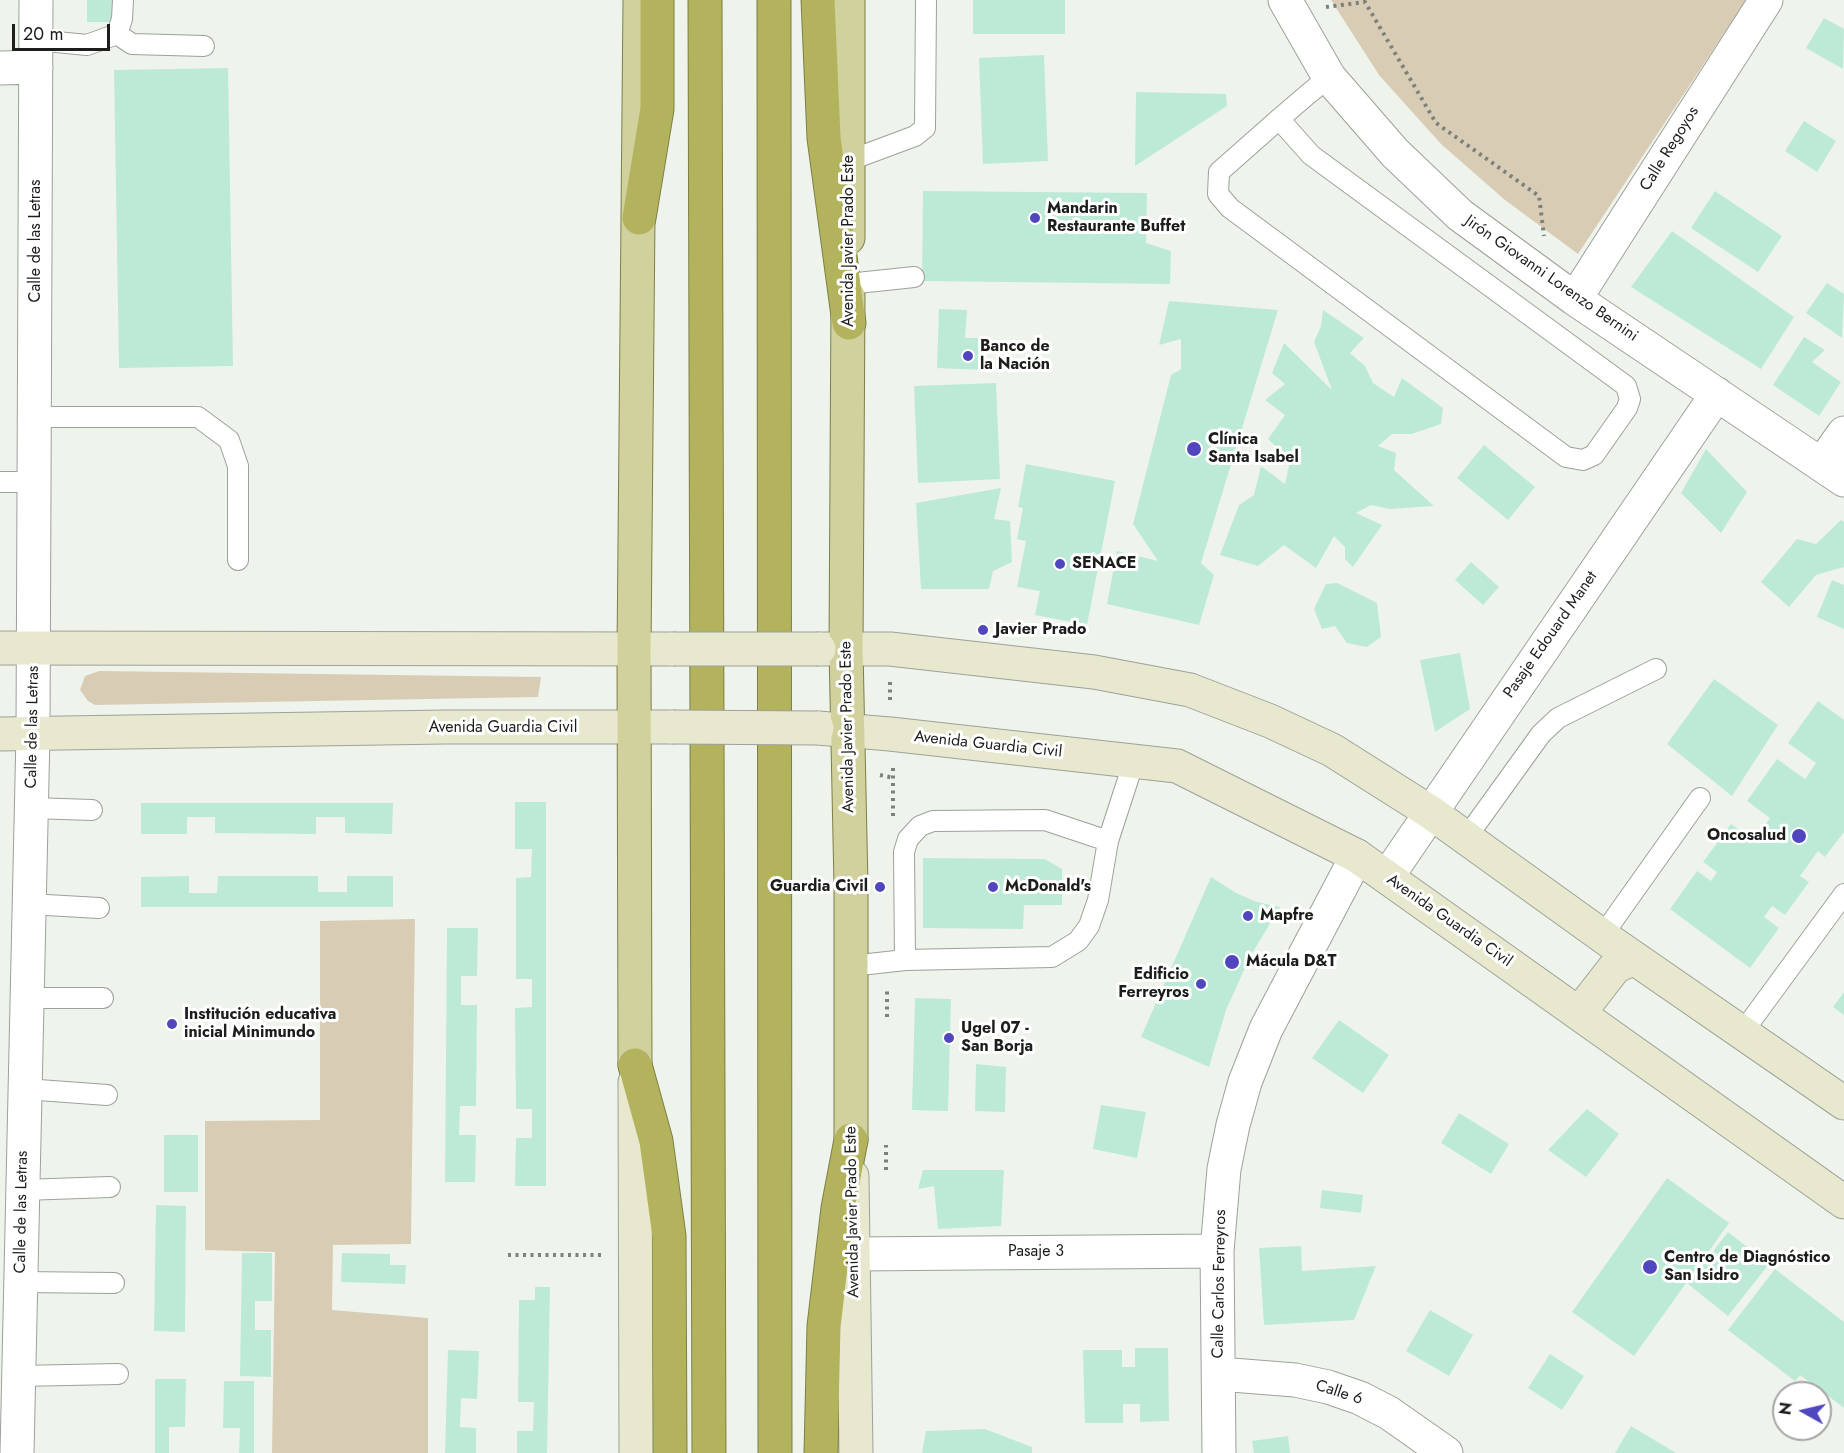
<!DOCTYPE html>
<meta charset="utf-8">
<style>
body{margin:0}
#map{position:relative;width:1844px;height:1453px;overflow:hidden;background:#eef4ec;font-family:Jost,sans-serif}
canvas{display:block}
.north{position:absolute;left:1772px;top:1381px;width:60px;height:60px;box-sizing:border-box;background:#fff;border:2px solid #a4a5a4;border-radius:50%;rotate:278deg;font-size:16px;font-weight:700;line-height:24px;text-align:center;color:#1c1e1b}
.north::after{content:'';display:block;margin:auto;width:21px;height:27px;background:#5046bd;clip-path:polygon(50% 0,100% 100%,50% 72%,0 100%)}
.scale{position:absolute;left:12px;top:24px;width:98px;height:27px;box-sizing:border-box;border:3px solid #1c1e1b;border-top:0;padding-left:8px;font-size:18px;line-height:21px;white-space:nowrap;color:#1c1e1b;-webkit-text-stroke:4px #fff;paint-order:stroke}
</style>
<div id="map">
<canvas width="1844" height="1453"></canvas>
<div class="north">N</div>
<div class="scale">20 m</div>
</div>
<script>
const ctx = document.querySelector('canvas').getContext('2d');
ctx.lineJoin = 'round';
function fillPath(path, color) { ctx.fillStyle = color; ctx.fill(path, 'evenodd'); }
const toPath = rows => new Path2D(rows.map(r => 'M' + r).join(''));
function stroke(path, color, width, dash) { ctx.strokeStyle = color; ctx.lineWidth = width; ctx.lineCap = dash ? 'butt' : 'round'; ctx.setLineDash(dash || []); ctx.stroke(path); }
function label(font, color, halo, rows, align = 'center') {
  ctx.font = font + ' Jost,sans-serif'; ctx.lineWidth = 6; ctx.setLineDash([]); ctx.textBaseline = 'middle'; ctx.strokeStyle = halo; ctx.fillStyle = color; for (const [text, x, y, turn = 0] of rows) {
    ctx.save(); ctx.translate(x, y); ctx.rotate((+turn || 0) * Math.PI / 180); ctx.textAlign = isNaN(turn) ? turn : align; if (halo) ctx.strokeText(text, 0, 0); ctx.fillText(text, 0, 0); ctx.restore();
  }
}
const green = toPath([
 [1331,0,1746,0,1578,254,1505,200,1441,144,1379,75],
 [99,671,541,677,538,697,95,705,88,701,80,690,85,676],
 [415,919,411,1244,333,1245,332,1310,428,1318,428,1453,272,1453,275,1252,205,1250,205,1121,320,1120,320,921]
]);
const building = toPath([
 [87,0,112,0,112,22,87,22],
 [973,0,1065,0,1065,34,973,34],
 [1824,18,1844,29,1843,69,1806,48],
 [1044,55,1048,161,983,164,979,58],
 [228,68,233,366,119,368,114,70],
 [1136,92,1226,94,1227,106,1135,166],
 [1804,121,1836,141,1817,172,1785,151],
 [923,191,1147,193,1146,243,1171,251,1170,284,922,281],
 [1715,191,1782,236,1758,272,1691,228],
 [1672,231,1794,317,1761,369,1631,287],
 [1827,283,1844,294,1842,338,1806,313],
 [1169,301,1278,310,1201,563,1214,575,1199,625,1107,604,1117,551,1158,561,1133,524,1171,375,1181,369,1181,339,1159,345],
 [939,309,967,310,965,338,986,338,985,370,937,368],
 [1323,310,1364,338,1350,353,1365,366,1373,383,1394,397,1402,378,1443,408,1441,424,1412,434,1392,434,1378,446,1396,453,1394,470,1434,506,1390,509,1371,505,1356,513,1382,525,1353,567,1345,559,1345,547,1334,536,1316,568,1284,545,1258,566,1220,555,1239,505,1254,495,1261,466,1285,484,1290,461,1268,439,1285,415,1265,400,1285,384,1272,373,1284,343,1332,390,1314,342,1321,326],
 [1804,337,1825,350,1812,362,1841,382,1819,416,1773,385],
 [996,383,1000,479,918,483,914,386],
 [1484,445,1535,487,1508,520,1457,478],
 [1706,449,1747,492,1721,533,1681,493],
 [1026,464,1115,481,1087,625,1035,615,1040,591,1017,587,1026,541,1017,539,1023,508,1018,507],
 [1001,488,994,519,1010,521,1012,562,993,571,989,589,921,589,916,503],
 [1841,520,1844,522,1844,567,1816,575,1789,607,1761,582,1797,539,1816,544],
 [1471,562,1499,587,1483,605,1455,580],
 [1832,580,1844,585,1844,629,1817,617],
 [1337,583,1377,603,1381,637,1367,647,1347,643,1335,626,1322,629,1314,609,1326,584],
 [1460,653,1470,709,1435,732,1420,660],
 [1714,679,1778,725,1732,796,1667,744],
 [1818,701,1844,720,1844,832,1825,857,1818,851,1800,876,1809,882,1785,915,1772,906,1764,917,1779,928,1750,968,1670,909,1697,871,1711,881,1717,872,1703,862,1731,824,1754,841,1770,818,1747,801,1777,759,1805,779,1816,763,1788,743],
 [515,802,546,802,546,1186,515,1186,516,1138,532,1138,532,1109,516,1109,515,1008,532,1007,532,979,516,979,516,878,531,877,532,849,515,849],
 [141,803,393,803,392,834,345,833,345,817,316,817,316,834,215,833,215,817,187,817,187,834,141,834],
 [923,858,1045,859,1062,869,1062,905,1024,905,1023,929,923,928],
 [189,876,189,893,217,893,218,876,318,876,318,892,347,892,347,876,393,876,393,907,141,907,141,877],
 [1211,877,1236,893,1257,902,1280,907,1250,957,1226,1010,1209,1067,1141,1037],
 [447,928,478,928,477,976,461,976,461,1005,477,1005,476,1106,460,1106,459,1135,476,1135,475,1182,445,1182],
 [1844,992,1844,1015,1833,1007],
 [915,998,951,999,948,1111,912,1110],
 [1339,1020,1389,1055,1363,1093,1312,1058],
 [976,1064,1006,1067,1005,1112,975,1111],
 [1101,1105,1146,1112,1137,1158,1093,1149],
 [1587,1109,1619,1134,1586,1177,1548,1150],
 [1459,1113,1509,1144,1491,1174,1441,1143],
 [164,1135,198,1135,198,1192,164,1192],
 [923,1170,1004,1170,1001,1226,938,1229,934,1186,918,1189],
 [1667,1178,1729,1223,1634,1356,1572,1312],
 [1322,1190,1363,1195,1361,1213,1320,1208],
 [156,1205,186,1206,185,1332,154,1331],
 [1728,1232,1769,1264,1728,1316,1688,1284],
 [1301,1246,1302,1271,1376,1266,1354,1320,1264,1325,1259,1248],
 [242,1253,272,1253,272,1301,255,1301,255,1330,271,1330,271,1377,240,1376],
 [342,1253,390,1254,390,1265,406,1265,405,1284,341,1282],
 [1775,1269,1844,1322,1844,1408,1800,1375,1795,1381,1728,1330],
 [535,1287,550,1287,547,1453,517,1453,517,1431,533,1431,534,1402,518,1402,519,1300,535,1300],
 [1430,1310,1473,1335,1449,1376,1406,1351],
 [1135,1348,1168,1348,1169,1421,1140,1422,1140,1404,1123,1404,1123,1423,1085,1423,1083,1350,1122,1350,1122,1367,1135,1367],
 [448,1350,479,1351,477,1399,461,1398,460,1427,476,1428,476,1453,445,1453],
 [1550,1354,1584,1376,1562,1410,1528,1388],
 [155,1379,186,1379,185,1427,169,1427,169,1453,155,1453],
 [224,1381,254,1381,254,1453,239,1453,240,1428,223,1428],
 [1631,1426,1676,1453,1615,1453],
 [985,1429,1032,1447,1032,1453,922,1453,926,1431],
 [1288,1436,1290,1453,1254,1453,1252,1441]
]);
const path = toPath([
 [1326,7,1365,2,1436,123,1539,196,1544,236],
 [890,700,890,681],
 [880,775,894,778],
 [893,816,893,767],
 [887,1017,887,989],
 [886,1170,886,1145],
 [508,1255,604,1255]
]);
const lane = toPath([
 [117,34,132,44,204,46],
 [36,40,87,45,117,34,122,19,123,0],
 [1279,119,1311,155,1626,386,1630,399,1627,408,1594,455,1583,460,1566,457,1230,208,1218,194,1219,172,1279,119,1307,95,1329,77],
 [848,161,915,136,925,128,926,0],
 [848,284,914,277],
 [36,417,198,417,229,440,238,466,238,560],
 [0,482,36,482],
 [31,808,92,810],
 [1466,838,1541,734,1558,718,1656,669],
 [29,904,99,908],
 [1602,936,1700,798],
 [905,960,904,852,908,839,920,826,933,821,1045,820,1108,841],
 [851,966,905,960,1052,957,1078,941,1089,926,1098,900,1108,841,1134,761],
 [27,998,103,998],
 [1742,1033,1844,894],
 [25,1089,107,1095],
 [23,1190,110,1187],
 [21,1282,114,1283],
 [18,1376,118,1374]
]);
const street = toPath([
 [1285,0,1329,77,1395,153,1460,215,1575,299,1844,480],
 [0,68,36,67],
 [1575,299,1766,0],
 [1822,464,1844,433],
 [1387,877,1717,394],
 [854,1254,1217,1251],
 [1219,1374,1295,1380,1328,1387,1360,1398,1389,1413,1446,1453],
 [17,1453,33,734,36,0],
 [1219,1453,1217,1251,1224,1169,1233,1125,1245,1082,1266,1029,1357,856]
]);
const secondary = toPath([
 [0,648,673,649],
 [819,649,890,649,1094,672,1190,690,1270,721,1332,750,1430,812,1608,940,1844,1103],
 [818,728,890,734,1177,766,1357,856,1844,1202],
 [0,734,445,727,673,727],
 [1585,1018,1587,1003,1615,967,1634,958],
 [635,1082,636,1453],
 [852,1176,856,1453]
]);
const primary = toPath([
 [848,238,848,0],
 [848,296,846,649,851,886,851,1140],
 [635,1065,634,650,640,0]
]);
const highway = toPath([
 [705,0,709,1453],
 [774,0,775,1453],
 [818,0,824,138,849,323],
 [639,218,657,109,657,0],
 [635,1065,656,1141,669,1236,670,1453],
 [821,1453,824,1326,838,1208,851,1140]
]);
const secondaryBridge = toPath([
 [673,649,819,649],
 [673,727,817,728]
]);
const markers = [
 [1035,218,6,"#5046bd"],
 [968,356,6,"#5046bd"],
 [1194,449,8,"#5046bd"],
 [1060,564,6,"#5046bd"],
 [983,630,6,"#5046bd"],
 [1799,836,8,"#5046bd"],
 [880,887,6,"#5046bd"],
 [993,887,6,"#5046bd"],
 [1248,916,6,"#5046bd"],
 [1232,962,8,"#5046bd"],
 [1201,984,6,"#5046bd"],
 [172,1024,6,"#5046bd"],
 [949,1038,6,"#5046bd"],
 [1650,1267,8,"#5046bd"]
];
const streetNames = [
 ["Calle Regoyos",1670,149,-58],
 ["Calle de las Letras",36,241,-90],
 ["Avenida Javier Prado Este",849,241,-90],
 ["Jirón Giovanni Lorenzo Bernini",1551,279,35],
 ["Pasaje Edouard Manet",1551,635,-55],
 ["Calle de las Letras",33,727,-89],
 ["Avenida Javier Prado Este",848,727,-91],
 ["Avenida Guardia Civil",503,728],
 ["Avenida Guardia Civil",988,745,6],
 ["Avenida Guardia Civil",1449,921,35],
 ["Calle de las Letras",22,1212,-89],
 ["Avenida Javier Prado Este",853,1212,-91],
 ["Pasaje 3",1036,1252],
 ["Calle Carlos Ferreyros",1220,1284,-89],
 ["Calle 6",1339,1393,18]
];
const poiNames = [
 ["Mandarin",1047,209],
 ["Restaurante Buffet",1047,227],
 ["Banco de",980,347],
 ["la Nación",980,365],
 ["Clínica",1208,440],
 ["Santa Isabel",1208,458],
 ["SENACE",1072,564],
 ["Javier Prado",995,630],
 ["Oncosalud",1786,836,"right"],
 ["Guardia Civil",868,887,"right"],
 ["McDonald's",1005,887],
 ["Mapfre",1260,916],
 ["Mácula D&T",1246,962],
 ["Edificio",1189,975,"right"],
 ["Ferreyros",1189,993,"right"],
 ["Institución educativa",184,1015],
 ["inicial Minimundo",184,1033],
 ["Ugel 07 -",961,1029],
 ["San Borja",961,1047],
 ["Centro de Diagnóstico",1664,1258],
 ["San Isidro",1664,1276]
];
fillPath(green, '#d9ccb5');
fillPath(building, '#bdead6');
stroke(lane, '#9ca19a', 22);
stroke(street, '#9ca19a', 35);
stroke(secondary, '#9ca19a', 35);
stroke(primary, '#7e7f46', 35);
stroke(highway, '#7e7f46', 35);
stroke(path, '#7d817c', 4, [3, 4.5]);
stroke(lane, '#fff', 20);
stroke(street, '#fff', 33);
stroke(secondary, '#e8e8ce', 33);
stroke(primary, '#d1d19e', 33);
stroke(highway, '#b3b35d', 33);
stroke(secondaryBridge, '#9ca19a', 35, []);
stroke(secondaryBridge, '#e8e8ce', 33);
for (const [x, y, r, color] of markers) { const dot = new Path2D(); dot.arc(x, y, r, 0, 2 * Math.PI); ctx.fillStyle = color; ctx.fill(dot); stroke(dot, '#fff', 2); }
label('16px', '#1c1e1b', '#fff', streetNames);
label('bold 16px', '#1c1e1b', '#fff', poiNames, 'left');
</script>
